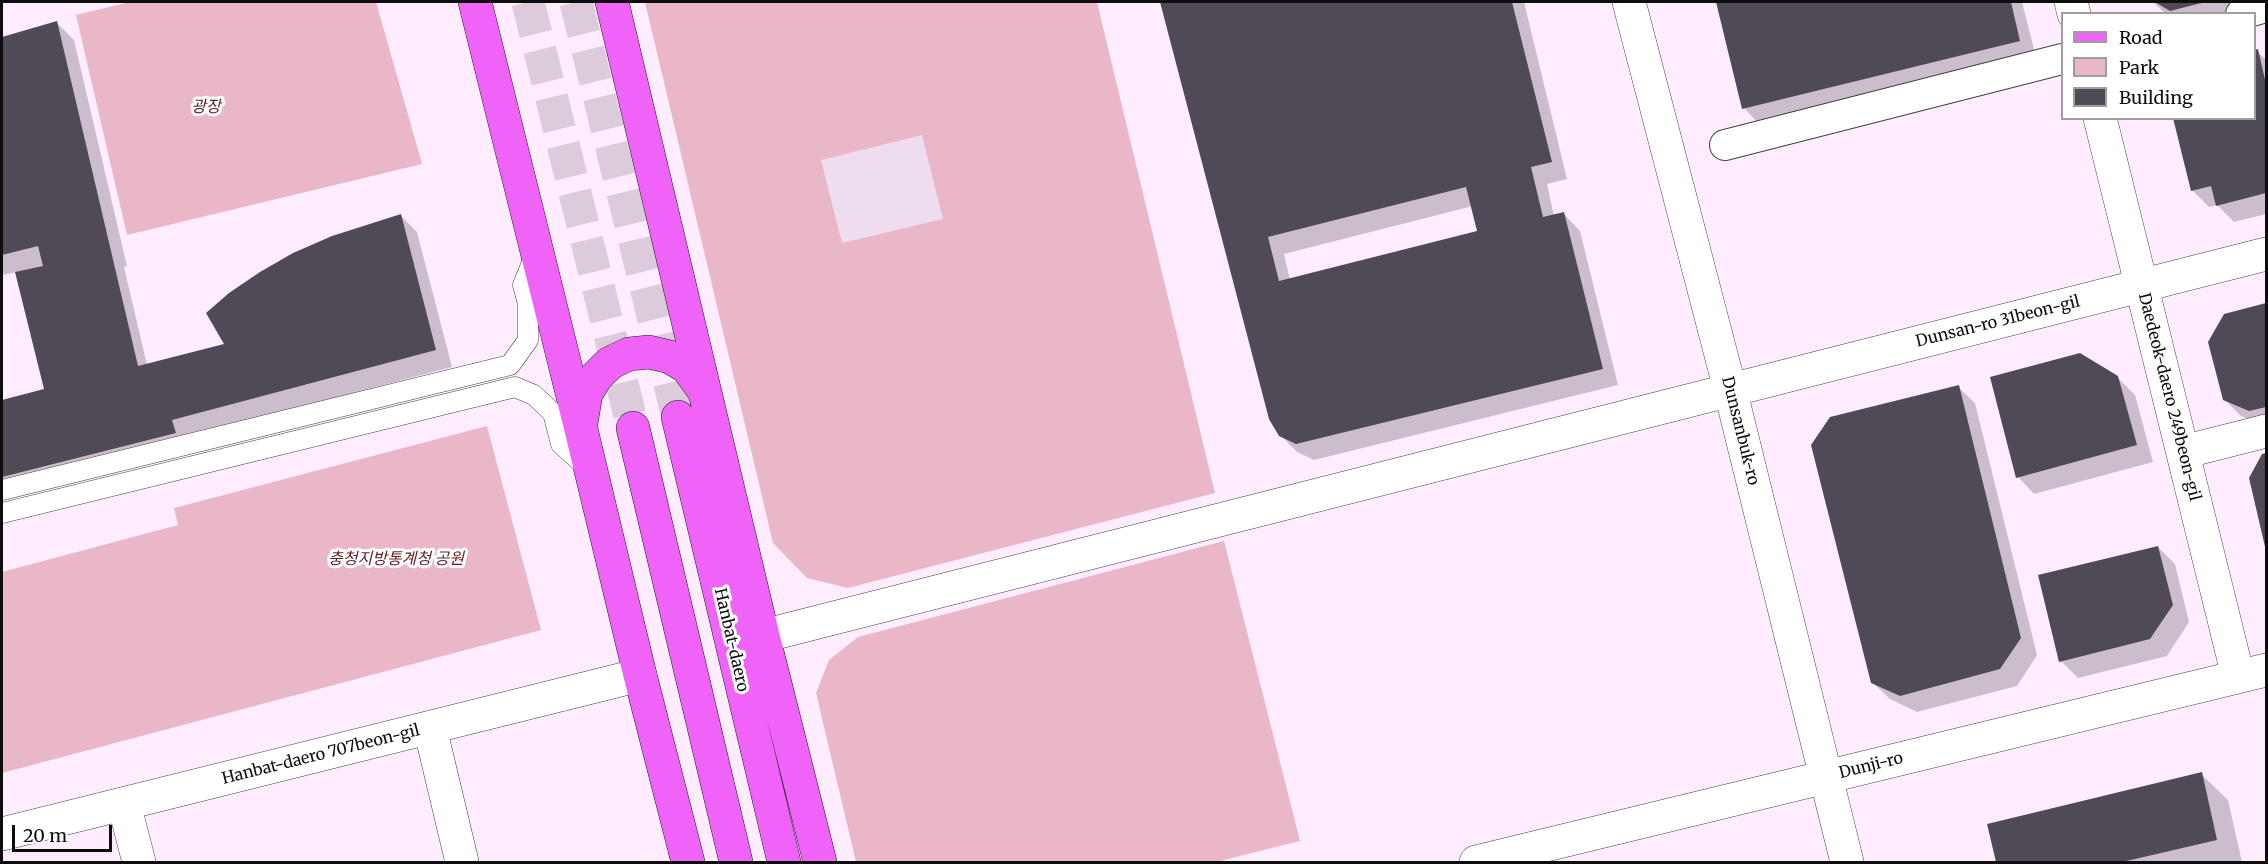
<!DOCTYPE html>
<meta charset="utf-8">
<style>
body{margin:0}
#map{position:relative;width:2268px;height:864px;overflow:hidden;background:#ffedff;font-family:Merriweather,serif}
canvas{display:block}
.frame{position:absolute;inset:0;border:3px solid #0d0d0d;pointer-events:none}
.legend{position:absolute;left:2061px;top:12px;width:195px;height:108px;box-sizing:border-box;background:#fff;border:2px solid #9e9e9e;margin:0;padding:8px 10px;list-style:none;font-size:18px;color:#0d0d0d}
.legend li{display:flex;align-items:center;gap:12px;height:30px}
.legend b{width:30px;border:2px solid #9e9e9e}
.scale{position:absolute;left:12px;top:825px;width:100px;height:27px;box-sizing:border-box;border:3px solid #0d0d0d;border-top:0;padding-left:8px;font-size:18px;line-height:21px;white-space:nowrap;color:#0d0d0d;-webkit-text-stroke:4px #fff;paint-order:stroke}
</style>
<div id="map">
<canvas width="2268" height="864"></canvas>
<div class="frame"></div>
<ul class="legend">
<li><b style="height:8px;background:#ef63f9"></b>Road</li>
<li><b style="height:16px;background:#e9b7c8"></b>Park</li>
<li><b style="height:16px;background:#504956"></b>Building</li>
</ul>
<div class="scale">20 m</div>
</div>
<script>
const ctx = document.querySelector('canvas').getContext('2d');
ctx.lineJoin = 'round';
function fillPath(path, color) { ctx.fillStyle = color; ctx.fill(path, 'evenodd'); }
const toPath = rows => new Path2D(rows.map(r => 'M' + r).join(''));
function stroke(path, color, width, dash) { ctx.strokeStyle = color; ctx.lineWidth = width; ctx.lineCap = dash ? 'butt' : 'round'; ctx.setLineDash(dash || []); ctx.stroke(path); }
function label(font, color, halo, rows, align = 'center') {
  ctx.font = font + ' Merriweather,"Noto Sans KR",serif'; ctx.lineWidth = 6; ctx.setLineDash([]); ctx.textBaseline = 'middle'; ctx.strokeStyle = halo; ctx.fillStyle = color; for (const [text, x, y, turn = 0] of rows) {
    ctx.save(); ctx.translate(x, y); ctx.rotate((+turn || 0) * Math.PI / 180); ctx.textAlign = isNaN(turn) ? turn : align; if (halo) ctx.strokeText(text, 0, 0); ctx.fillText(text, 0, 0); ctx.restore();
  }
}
const green = toPath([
 [129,2,376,2,422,164,127,235,76,15],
 [645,2,1097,2,1215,493,848,588,807,578,773,543],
 [487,426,541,630,2,773,2,572,178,525,174,508],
 [1224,541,1300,841,1216,862,856,862,816,693,829,660,858,637]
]);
const plaza = toPath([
 [922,135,943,219,842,243,821,160]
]);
const shadow = toPath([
 [1162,2,1524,2,1567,179,1547,184,1554,216,1564,214,1580,231,1618,385,1314,460,1297,452,1280,435,1271,418],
 [1473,206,1479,232,1290,280,1284,254],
 [1717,2,2022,2,2036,57,1760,125,1744,108],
 [2153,2,2266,2,2243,14,2166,14],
 [57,23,74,40,127,266,124,267,147,365,227,345,401,216,417,232,452,367,188,436,2,497,2,401,46,390,17,272,2,275,2,38],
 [2257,51,2266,60,2266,214,2234,222,2217,205,2209,207,2192,190,2254,118],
 [2266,304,2266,427,2241,416,2224,399,2225,315],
 [2118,378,2135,395,2153,462,2034,494,2018,477],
 [1958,387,1975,403,2037,655,2017,686,1917,712,1890,699,1872,682],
 [2266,455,2266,548,2251,478,2263,456],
 [2158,547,2175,564,2189,622,2167,656,2078,678,2061,661],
 [2201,774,2228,800,2242,862,1998,862,1989,825]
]);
const building = toPath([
 [1160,2,1512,2,1552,162,1531,167,1543,217,1564,212,1603,369,1296,444,1279,436,1269,419],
 [1466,187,1477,231,1279,281,1268,237],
 [1716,2,2011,2,2020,41,1742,109],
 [2155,2,2205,2,2170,11],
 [57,21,138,366,224,344,206,313,229,293,260,272,293,253,332,236,401,214,436,350,172,420,176,433,2,477,2,400,44,389,15,272,43,266,38,246,2,255,2,37],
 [2258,49,2266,84,2266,193,2216,206,2211,186,2191,191,2173,118,2254,118,2254,50],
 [2266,303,2266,407,2249,411,2223,400,2208,342,2224,314],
 [2080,353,2118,376,2137,445,2016,478,1990,377],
 [1959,385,2021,638,2000,669,1900,696,1871,683,1811,445,1830,417],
 [2266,453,2266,551,2249,478,2262,454],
 [2158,546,2173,605,2150,639,2059,662,2038,575],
 [2202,772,2217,840,2122,862,1996,862,1987,824]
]);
const primaryTunnel = toPath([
 [528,2,633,428],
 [576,2,678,417]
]);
const service = toPath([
 [2,490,510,365,528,340,528,304,523,285,536,253],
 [2,513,515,387,534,395,553,413,561,444,589,469]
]);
const pedestrian = toPath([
 [2241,14,2266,7],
 [1725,145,2062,59]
]);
const minor = toPath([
 [2071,2,2074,14],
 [2100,118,2238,676],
 [2183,452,2266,431],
 [763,636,2266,254],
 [430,728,462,862],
 [124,804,139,862],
 [1476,862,2266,670]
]);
const tertiary = toPath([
 [1629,2,1730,389,1847,862],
 [2,834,640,675]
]);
const primary = toPath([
 [475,2,580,425,640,675,688,862],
 [612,2,763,636,820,862],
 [678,417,784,862],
 [581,423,586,394,596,377,610,363,629,354,649,352,670,357,687,367,705,392],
 [633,428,736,862]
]);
const parkNames = [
 ["광장",206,107],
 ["충청지방통계청 공원",396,559]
];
const streetNames = [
 ["Dunsan-ro 31beon-gil",1998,322,-14],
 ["Daedeok-daero 249beon-gil",2169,397,76],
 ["Dunsanbuk-ro",1740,431,76],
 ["Hanbat-daero",731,640,77],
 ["Hanbat-daero 707beon-gil",321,755,-14],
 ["Dunji-ro",1871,766,-14]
];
fillPath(green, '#e9b7c8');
fillPath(plaza, '#edddee');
fillPath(shadow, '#0003');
fillPath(building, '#504956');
stroke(primaryTunnel, '#dbcbdb', 33, [33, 16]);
stroke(service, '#404040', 21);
stroke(pedestrian, '#404040', 32);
stroke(minor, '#404040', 34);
stroke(tertiary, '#404040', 34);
stroke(primary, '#1e1e1e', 34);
stroke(service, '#fff', 20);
stroke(pedestrian, '#fff', 30);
stroke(minor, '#fff', 33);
stroke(tertiary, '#fff', 33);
stroke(primary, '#ef63f9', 33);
label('italic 16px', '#651d1f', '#fff', parkNames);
label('16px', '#0d0d0d', '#fff', streetNames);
</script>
